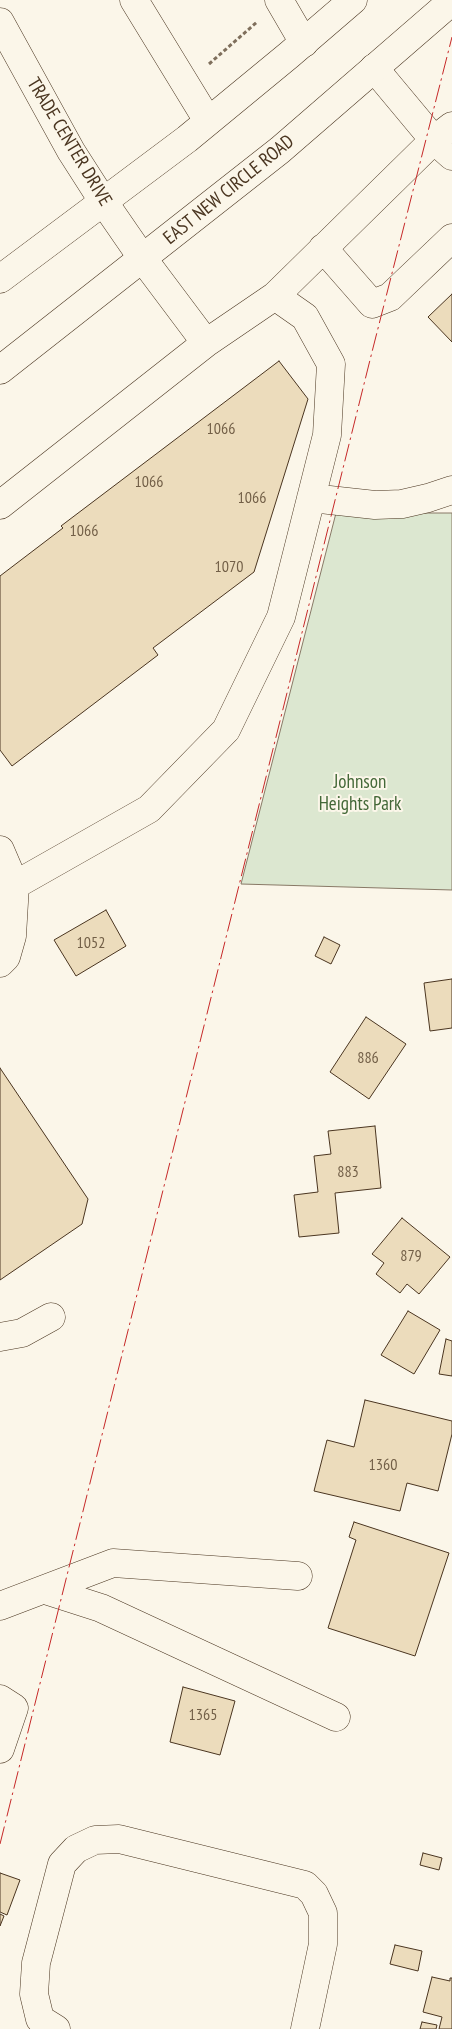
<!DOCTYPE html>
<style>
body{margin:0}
canvas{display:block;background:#fbf6e9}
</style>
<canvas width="452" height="2029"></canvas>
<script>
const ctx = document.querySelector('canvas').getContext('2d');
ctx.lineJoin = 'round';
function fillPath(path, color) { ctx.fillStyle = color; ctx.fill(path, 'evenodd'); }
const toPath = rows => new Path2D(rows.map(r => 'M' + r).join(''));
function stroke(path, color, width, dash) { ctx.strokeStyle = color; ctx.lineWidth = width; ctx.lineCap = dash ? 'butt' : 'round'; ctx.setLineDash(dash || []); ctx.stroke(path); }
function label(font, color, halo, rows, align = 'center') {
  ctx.font = font + ' "PT Sans Narrow",sans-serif'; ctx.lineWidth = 4; ctx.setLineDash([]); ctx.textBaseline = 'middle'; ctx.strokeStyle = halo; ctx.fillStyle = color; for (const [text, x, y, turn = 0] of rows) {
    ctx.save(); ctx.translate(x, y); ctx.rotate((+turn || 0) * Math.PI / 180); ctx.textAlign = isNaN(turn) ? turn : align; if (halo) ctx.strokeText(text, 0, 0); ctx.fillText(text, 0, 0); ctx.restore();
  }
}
const green = toPath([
 [336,513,452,513,452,890,241,884,336,513]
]);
const building = toPath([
 [452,294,452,342,428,317,452,294],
 [279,361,308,399,254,572,153,648,158,655,12,766,0,750,0,576,63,528,61,526,279,361],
 [106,910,126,946,76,976,54,940,106,910],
 [324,937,340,945,331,964,315,956,324,937],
 [452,979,452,1028,430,1031,424,983,452,979],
 [366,1017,406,1044,369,1099,330,1072,366,1017],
 [0,1068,88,1199,82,1224,0,1280,0,1068],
 [375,1126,381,1188,335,1193,339,1233,299,1237,294,1195,318,1192,314,1156,331,1154,328,1131,375,1126],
 [402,1218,450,1257,419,1294,407,1284,400,1293,376,1274,384,1263,372,1254,402,1218],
 [408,1311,440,1330,414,1374,381,1355,408,1311],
 [446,1339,452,1341,452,1376,439,1374,446,1339],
 [365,1400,452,1421,452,1434,438,1491,407,1483,400,1511,314,1491,327,1440,354,1447,365,1400],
 [354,1522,449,1553,415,1656,328,1628,356,1540,349,1537,354,1522],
 [183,1687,235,1701,220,1755,170,1742,183,1687],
 [423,1853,442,1858,439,1870,420,1865,423,1853],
 [0,1873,20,1880,7,1915,0,1912,0,1873],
 [0,1914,4,1916,0,1926,0,1914],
 [395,1945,422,1951,418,1971,390,1964,395,1945],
 [432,1977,450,1981,450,1978,452,1978,452,2029,439,2029,442,2017,423,2012,432,1977],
 [422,2022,437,2025,436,2029,420,2029,422,2022]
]);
const path = toPath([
 [209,64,257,22]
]);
const minor = toPath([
 [134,0,208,121],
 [279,0,304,43],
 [0,22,71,151,103,201,143,259,206,343],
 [374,68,434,140,452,156],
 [323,248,372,304,390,297,452,238],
 [311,498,375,505,402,504,428,498,452,490],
 [0,505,206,343,275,296,434,140,452,126],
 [0,850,15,885,1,897],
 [0,963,6,957,12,936,15,885,149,809,226,730,281,617,327,435,331,364,305,317,275,296],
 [0,1337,22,1333,51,1317],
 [45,1590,101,1608,336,1717],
 [0,1606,113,1563,298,1576],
 [0,1699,14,1708,0,1749],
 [56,2029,40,2019,34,1994,36,1963,62,1864,76,1849,95,1840,119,1839,305,1885,314,1894,323,1913,323,1944,305,2029]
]);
const highway = toPath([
 [0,279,187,139,289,55,353,0],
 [0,370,280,150,452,1]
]);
const power = toPath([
 [0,1844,372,352,452,37]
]);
const numberNames = [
 ["1066",221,429],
 ["1066",149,482],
 ["1066",252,498],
 ["1066",84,531],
 ["1070",229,567],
 ["1052",91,943],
 ["886",368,1058],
 ["883",348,1172],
 ["879",411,1256],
 ["1360",383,1465],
 ["1365",203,1715]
];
const streetNames = [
 ["TRADE CENTER DRIVE",69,142,59],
 ["EAST NEW CIRCLE ROAD",229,190,-39]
];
const parkNames = [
 ["Johnson",360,783],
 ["Heights Park",360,805]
];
fillPath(green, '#dce7d0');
stroke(green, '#887966', 1);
fillPath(building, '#ecdcbc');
stroke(building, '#4a3520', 1);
stroke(minor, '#4a3520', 29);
stroke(highway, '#4a3520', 29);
stroke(path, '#7f6f5c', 3, [4, 2.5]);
stroke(minor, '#fbf6e9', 28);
stroke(highway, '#fbf6e9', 28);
stroke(power, '#c62828', 1, [18, 4, 2.5, 4]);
label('16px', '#725f47', null, numberNames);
label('19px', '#4a3520', '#fbf6e9', streetNames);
label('19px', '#436837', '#fbf6e9', parkNames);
</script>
